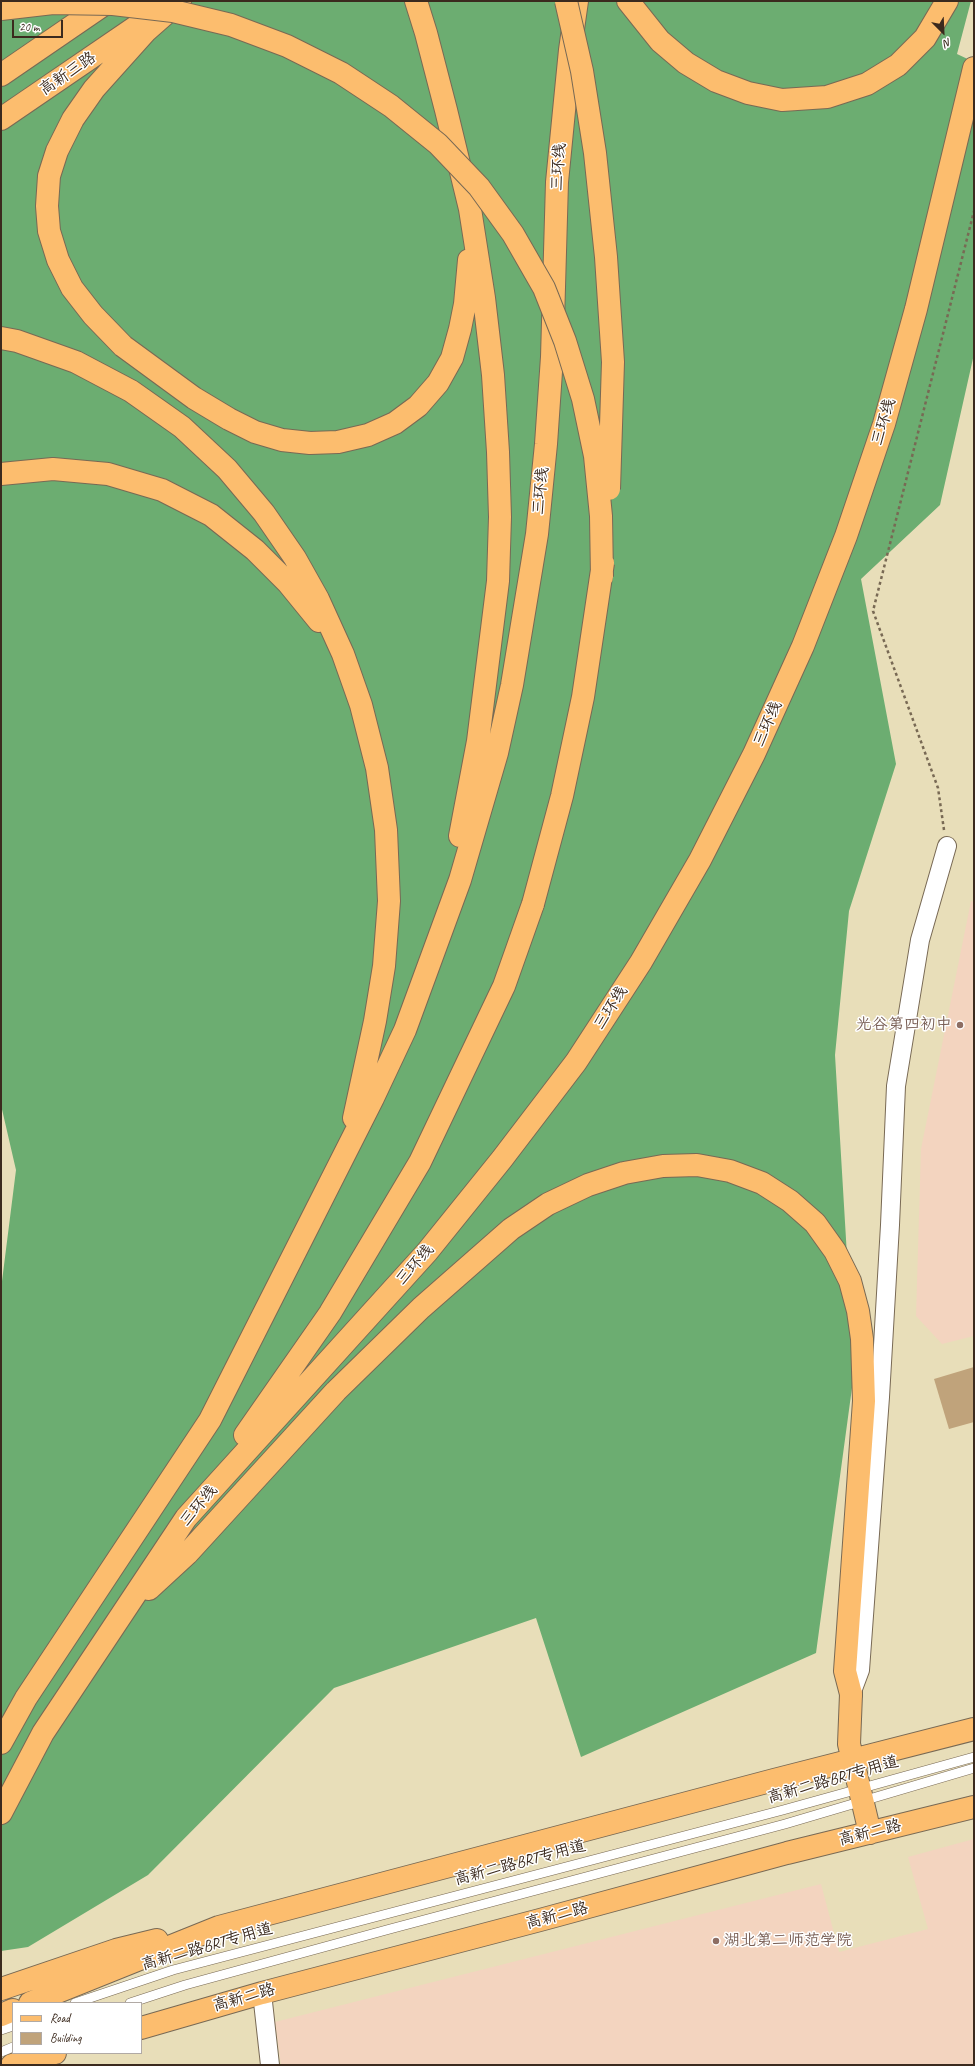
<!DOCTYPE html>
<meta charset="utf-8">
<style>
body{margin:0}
#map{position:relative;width:975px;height:2066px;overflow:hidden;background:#e8deb9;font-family:Caveat,sans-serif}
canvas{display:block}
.frame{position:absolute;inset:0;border:2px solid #3b2a1e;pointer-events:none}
.legend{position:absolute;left:12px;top:2002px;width:130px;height:52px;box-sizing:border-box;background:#fff;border:1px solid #b1aaa5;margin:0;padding:5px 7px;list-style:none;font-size:12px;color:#3b2a1e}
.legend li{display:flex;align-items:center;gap:8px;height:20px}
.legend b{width:20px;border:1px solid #b1aaa5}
.north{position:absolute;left:923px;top:12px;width:40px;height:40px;-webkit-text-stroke:3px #fff;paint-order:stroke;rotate:156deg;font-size:11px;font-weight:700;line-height:16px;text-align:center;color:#3b2a1e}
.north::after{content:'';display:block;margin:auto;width:14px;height:18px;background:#3b2a1e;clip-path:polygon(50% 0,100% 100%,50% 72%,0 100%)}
.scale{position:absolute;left:12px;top:20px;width:51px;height:18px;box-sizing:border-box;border:2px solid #3b2a1e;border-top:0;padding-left:5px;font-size:12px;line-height:14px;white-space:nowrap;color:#3b2a1e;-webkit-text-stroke:3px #fff;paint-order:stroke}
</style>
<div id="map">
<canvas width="975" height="2066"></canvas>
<div class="frame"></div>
<ul class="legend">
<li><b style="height:5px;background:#fcbd6e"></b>Road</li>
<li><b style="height:11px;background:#c0a37b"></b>Building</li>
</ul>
<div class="north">N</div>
<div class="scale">20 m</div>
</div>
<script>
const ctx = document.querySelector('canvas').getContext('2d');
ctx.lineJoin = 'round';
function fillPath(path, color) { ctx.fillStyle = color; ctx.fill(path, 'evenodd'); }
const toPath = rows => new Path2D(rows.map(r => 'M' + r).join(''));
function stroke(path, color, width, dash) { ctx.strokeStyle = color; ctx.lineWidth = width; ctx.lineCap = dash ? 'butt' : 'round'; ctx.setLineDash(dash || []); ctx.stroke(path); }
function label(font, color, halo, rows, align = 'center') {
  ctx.font = font + ' Caveat,"LXGW WenKai TC",sans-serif'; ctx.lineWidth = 3; ctx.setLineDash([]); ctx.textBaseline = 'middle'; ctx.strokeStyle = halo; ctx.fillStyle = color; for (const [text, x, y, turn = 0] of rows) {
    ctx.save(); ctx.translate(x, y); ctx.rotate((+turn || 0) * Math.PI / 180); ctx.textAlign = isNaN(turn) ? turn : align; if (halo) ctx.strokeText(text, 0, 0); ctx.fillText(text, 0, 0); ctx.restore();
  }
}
const built = toPath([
 [971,901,974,902,974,1336,942,1344,916,1316,921,1149],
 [974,1839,974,2065,281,2065,275,2022,821,1884,839,1952,928,1929,908,1857]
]);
const forest = toPath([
 [1,1,971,1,957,54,974,62,974,354,940,505,861,579,896,764,849,911,835,1055,854,1373,816,1653,581,1757,536,1618,334,1688,148,1875,28,1947,1,1951,1,1289,16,1170,1,1105]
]);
const building = toPath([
 [974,1367,974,1422,949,1429,934,1379]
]);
const path = toPath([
 [944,830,938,788,873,611,974,211]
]);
const service = toPath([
 [75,2003,173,1970,783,1810,974,1757],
 [130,2003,185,1985,390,1929,785,1824,974,1768],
 [1,2030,13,2026],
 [1,2052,13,2047]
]);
const minor = toPath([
 [851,1694,860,1670,880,1397,890,1225,896,1086,920,940,947,846],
 [262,1993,270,2065]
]);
const primary = toPath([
 [851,1694,849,1744,870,1833],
 [1,1989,116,1950,157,1940],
 [30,2003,219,1927,774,1780,974,1729],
 [1,2015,13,2010],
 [141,2028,262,1993,540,1920,787,1853,974,1807],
 [12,2065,55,2053]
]);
const trunk = toPath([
 [180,1,146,31,94,89,73,119,57,151,49,176,47,206,49,231,58,260,72,288,93,315,123,346,194,398,229,419,255,432,282,440,310,443,338,442,368,435,395,423,418,406,438,383,452,358,460,329,465,304,469,260],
 [416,1,426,33,446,110,470,209,484,298,493,375,498,452,500,517,498,581,478,741,460,836],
 [628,1,660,41,686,63,716,81,748,93,782,100,827,97,867,84,898,65,925,38,947,1],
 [1,75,109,1],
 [1,119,140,24],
 [1,338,17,341,76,362,131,391,182,427,227,469,264,513,295,558,318,599,343,654,361,705,377,768,386,830,389,901,384,966,375,1021,354,1118],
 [1,474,53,469,108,474,162,490,211,515,255,550,288,583,319,621],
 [245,1435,330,1313,420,1162,504,986,533,904],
 [149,1589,187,1554,336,1391,421,1308,511,1229,548,1204,588,1185,624,1173,663,1166,697,1165,730,1171,762,1183,790,1201,815,1223,835,1251,850,1281,858,1311,862,1339,864,1401,845,1671,851,1694],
 [1,1743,26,1698,210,1420,373,1098,405,1030,460,880,497,753,512,685,537,534,546,444,552,357,557,182,570,50,577,1],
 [1,1813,43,1733,186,1518,427,1252,502,1159,576,1062,641,962,700,860,754,754,803,646,846,536,884,424,916,309,974,68]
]);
const trunkBridge = toPath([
 [566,1,582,71,595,153,606,257,613,362,609,489],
 [1,9,53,3,113,4,173,11,231,25,287,46,341,73,391,106,438,144,479,187,513,234,544,288,565,341,583,399,595,456,601,516,602,577],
 [533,904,562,796,583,697,603,563]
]);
const markers = [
 [960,1025,4,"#8d6e63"],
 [716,1941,4,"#8d6e63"]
];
const streetNames = [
 ["高新三路",68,74,-34],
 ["三环线",559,167,-86],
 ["三环线",884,422,-73],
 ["三环线",541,491,-84],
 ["三环线",768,724,-66],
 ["三环线",611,1008,-57],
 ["三环线",415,1265,-49],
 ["三环线",199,1506,-50],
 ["高新二路BRT专用道",833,1780,-16],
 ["高新二路",870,1833,-14],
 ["高新二路BRT专用道",520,1863,-15],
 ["高新二路",557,1916,-15],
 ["高新二路BRT专用道",207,1947,-16],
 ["高新二路",244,1998,-16]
];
const educationNames = [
 ["光谷第四初中",952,1025],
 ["湖北第二师范学院",724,1941,"left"]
];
fillPath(built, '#f3d4bf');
fillPath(forest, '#6cad71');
fillPath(building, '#c0a37b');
stroke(service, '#786954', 10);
stroke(minor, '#786954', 20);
stroke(primary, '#786954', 24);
stroke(trunk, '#786954', 24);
stroke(path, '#786954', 2.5, [3, 3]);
stroke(service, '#fff', 9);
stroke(minor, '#fff', 18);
stroke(primary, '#fcbd6e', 22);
stroke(trunk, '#fcbd6e', 22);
stroke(trunkBridge, '#786954', 24, []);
stroke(trunkBridge, '#fcbd6e', 22);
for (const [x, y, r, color] of markers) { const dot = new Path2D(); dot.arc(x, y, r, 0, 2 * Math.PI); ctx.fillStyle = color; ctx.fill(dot); stroke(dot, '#fff', 1.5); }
label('16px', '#3b2a1e', '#fff', streetNames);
label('16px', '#785e54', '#fff', educationNames, 'right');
</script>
